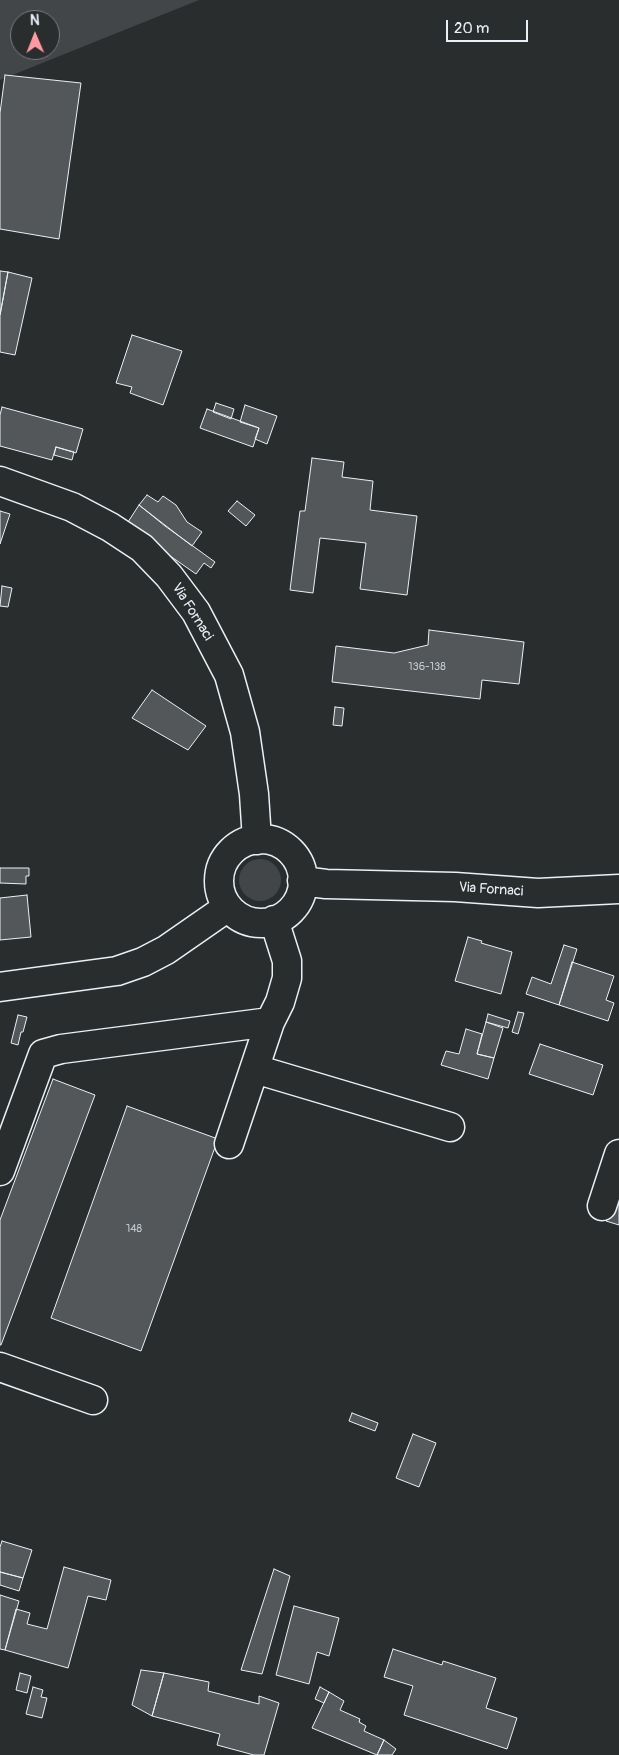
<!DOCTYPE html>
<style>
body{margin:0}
#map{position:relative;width:619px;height:1755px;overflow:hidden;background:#2a2d2e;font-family:Pangolin,sans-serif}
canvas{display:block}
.north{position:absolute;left:10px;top:10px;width:50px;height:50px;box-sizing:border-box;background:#2a2d2e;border:1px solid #767b7f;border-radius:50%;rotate:359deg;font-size:14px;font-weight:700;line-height:20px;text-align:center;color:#e8f1f8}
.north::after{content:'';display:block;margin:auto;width:18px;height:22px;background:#ff9aa2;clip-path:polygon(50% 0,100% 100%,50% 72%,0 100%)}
.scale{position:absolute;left:446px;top:20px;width:82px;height:22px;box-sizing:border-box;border:2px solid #e8f1f8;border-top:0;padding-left:6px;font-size:15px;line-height:18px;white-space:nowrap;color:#e8f1f8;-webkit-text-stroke:4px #2a2d2e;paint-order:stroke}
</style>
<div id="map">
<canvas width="619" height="1755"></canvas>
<div class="north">N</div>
<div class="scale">20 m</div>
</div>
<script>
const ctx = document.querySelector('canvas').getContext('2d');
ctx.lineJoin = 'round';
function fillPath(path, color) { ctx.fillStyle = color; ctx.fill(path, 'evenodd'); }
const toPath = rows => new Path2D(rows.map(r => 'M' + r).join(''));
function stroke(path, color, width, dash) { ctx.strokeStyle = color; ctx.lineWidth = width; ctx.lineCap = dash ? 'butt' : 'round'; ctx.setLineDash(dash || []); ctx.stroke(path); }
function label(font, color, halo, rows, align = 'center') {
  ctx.font = font + ' Pangolin,sans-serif'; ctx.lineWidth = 4; ctx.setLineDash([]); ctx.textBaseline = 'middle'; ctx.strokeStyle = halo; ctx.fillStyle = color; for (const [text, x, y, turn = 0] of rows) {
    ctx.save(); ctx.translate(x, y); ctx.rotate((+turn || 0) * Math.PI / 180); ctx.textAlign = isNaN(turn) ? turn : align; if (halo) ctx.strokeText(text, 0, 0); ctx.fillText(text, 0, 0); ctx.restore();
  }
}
const green = toPath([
 [0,0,199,0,0,80],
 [20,20,50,20,50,50,20,50],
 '239 880a21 21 0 1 1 42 0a21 21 0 1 1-42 0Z'
]);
const building = toPath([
 [5,75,81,83,59,239,0,229,0,113,5,75],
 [0,271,8,272,0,315,0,271],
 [8,272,32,278,15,355,0,352,0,315,8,272],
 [132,335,182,351,163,405,130,393,132,387,116,383,132,335],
 [216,403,234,409,231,419,213,412,216,403],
 [245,405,277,416,267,444,255,439,259,428,240,422,245,405],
 [2,407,83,429,76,453,56,447,52,460,0,446,0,415,2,407],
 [207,409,259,428,253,447,200,428,207,409],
 [56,447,74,452,72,460,54,455,56,447],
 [312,458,344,462,342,477,373,481,370,510,417,516,407,595,360,589,366,543,320,538,313,593,290,590,300,511,305,511,312,458],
 [147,495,158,502,163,496,176,505,187,522,202,532,192,546,139,505,147,495],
 [237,501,255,515,246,526,228,511,237,501],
 [139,505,165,526,215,562,211,568,204,563,196,574,126,525,139,505],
 [0,511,10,514,0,544,0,511],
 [2,586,12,588,8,607,0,606,2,586],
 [429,630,524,642,519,684,482,680,480,699,332,682,336,646,394,653,428,645,429,630],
 [152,690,206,726,188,750,132,718,152,690],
 [335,707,344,708,342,726,333,725,335,707],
 [0,868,29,868,29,876,26,876,26,884,0,883,0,868],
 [27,895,31,937,0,940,0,898,27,895],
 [468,937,482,941,481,943,512,952,501,994,455,981,468,937],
 [564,945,577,949,559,1005,526,994,532,977,551,984,564,945],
 [572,962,614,976,606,1000,614,1003,608,1021,559,1005,572,962],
 [518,1012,524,1013,518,1034,512,1032,518,1012],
 [488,1014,510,1021,508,1028,486,1022,488,1014],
 [18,1015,27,1017,23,1032,21,1032,18,1045,11,1043,18,1015],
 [486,1022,503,1028,494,1058,477,1054,486,1022],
 [466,1029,482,1034,477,1054,494,1058,488,1079,441,1065,446,1051,459,1054,466,1029],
 [540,1044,603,1065,593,1095,529,1074,540,1044],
 [53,1079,95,1095,1,1345,0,1345,0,1220,53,1079],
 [127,1106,218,1139,141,1351,51,1318,127,1106],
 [619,1182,619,1225,606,1221,619,1182],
 [352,1413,378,1423,375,1431,349,1421,352,1413],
 [413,1434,436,1443,419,1487,396,1478,413,1434],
 [2,1541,32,1550,23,1578,0,1572,0,1547,2,1541],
 [64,1567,111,1580,106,1600,88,1596,68,1668,5,1650,16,1609,30,1613,27,1624,47,1629,64,1567],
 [274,1569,290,1576,262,1674,241,1670,274,1569],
 [0,1572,23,1578,19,1591,0,1585,0,1572],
 [0,1595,19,1601,5,1650,0,1649,0,1595],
 [294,1606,339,1618,329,1656,317,1652,309,1684,276,1675,294,1606],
 [393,1649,442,1665,443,1661,496,1678,486,1708,517,1718,507,1749,404,1715,413,1686,384,1677,393,1649],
 [141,1670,164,1673,152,1716,132,1705,141,1670],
 [20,1673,31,1676,27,1693,16,1690,20,1673],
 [164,1673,209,1682,208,1691,259,1704,259,1696,279,1703,264,1755,254,1755,217,1745,220,1734,152,1716,164,1673],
 [33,1687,43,1690,41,1697,47,1698,42,1718,26,1714,33,1687],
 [320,1687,329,1692,324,1703,315,1699,320,1687],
 [329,1692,344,1701,340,1710,360,1719,359,1722,366,1726,364,1731,384,1740,377,1755,312,1728,329,1692],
 [384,1740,396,1749,392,1755,377,1755,384,1740]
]);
const minor = toPath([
 [0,481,72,507,110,527,142,548,169,576,196,612,229,675,245,732,254,794,257,840],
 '219 881a42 42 0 1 1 84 0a42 42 0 1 1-84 0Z',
 [302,881,326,884,455,887,538,893,619,889],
 [0,987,117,971,143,962,166,950,228,907],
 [255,1069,450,1127],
 [229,1144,270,1022],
 [0,1171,43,1054,61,1049,270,1022,280,1002,287,978,287,961,274,920],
 [602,1206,619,1154],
 [0,1367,93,1400]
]);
const numberNames = [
 ["136-138",427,667],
 ["148",134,1229]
];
const streetNames = [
 ["Via Fornaci",192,612,58],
 ["Via Fornaci",491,890,4]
];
fillPath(green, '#424648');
fillPath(building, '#535759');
stroke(building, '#e8f1f8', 1);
stroke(minor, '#e8f1f8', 31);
stroke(minor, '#2a2d2e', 28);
label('11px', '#c3cad0', null, numberNames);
label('14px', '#e8f1f8', '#2a2d2e', streetNames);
</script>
